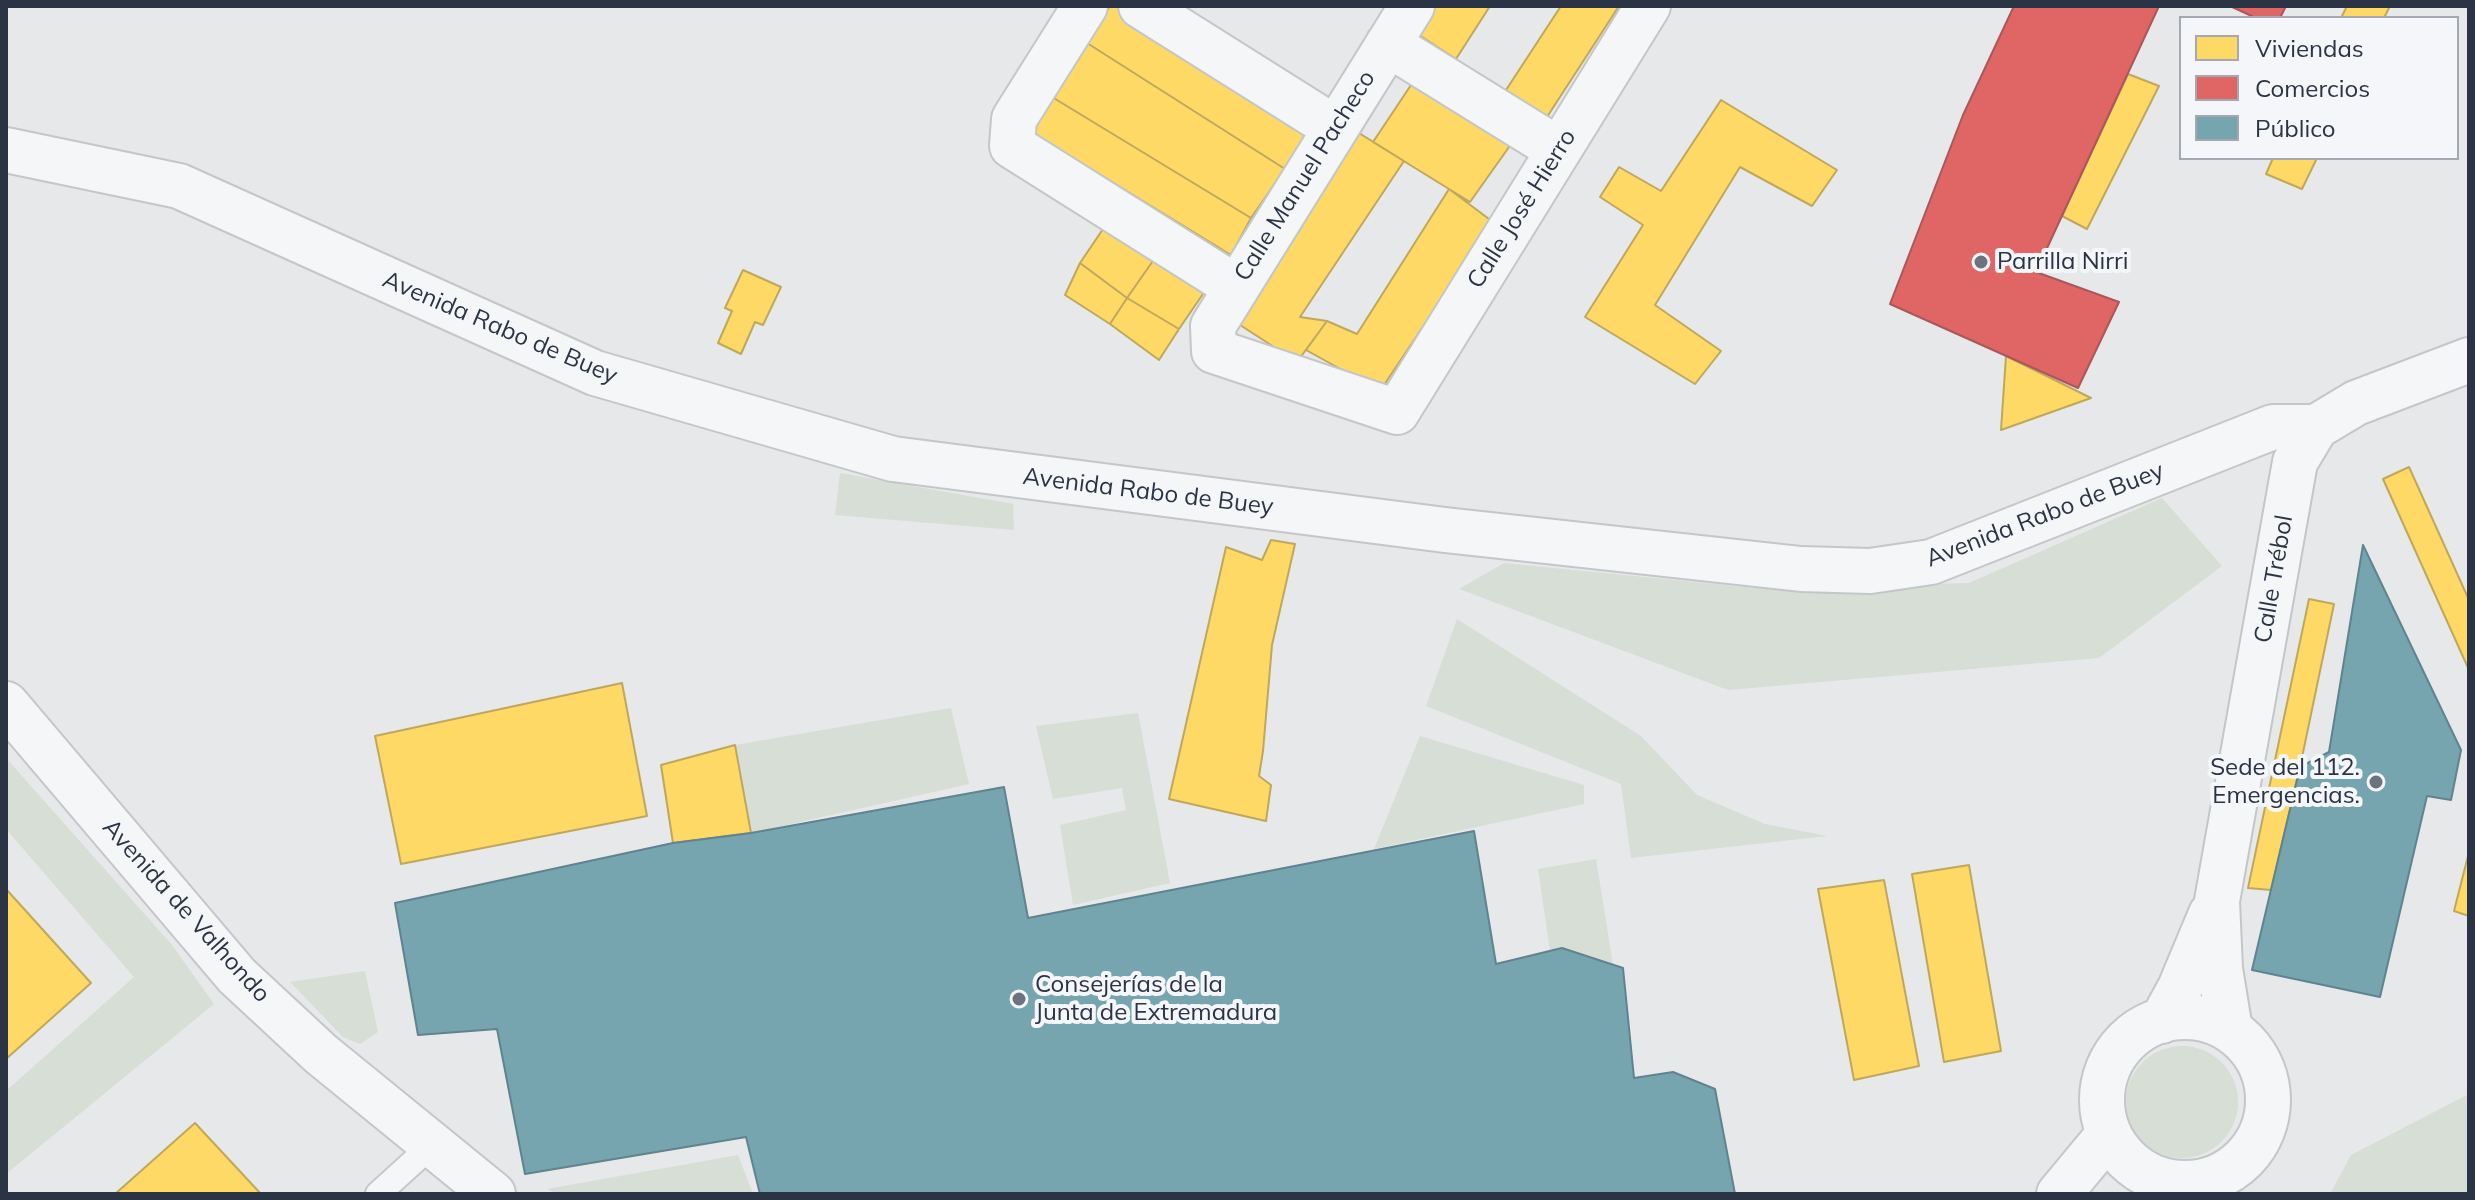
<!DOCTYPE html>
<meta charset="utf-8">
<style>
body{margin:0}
#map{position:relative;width:2475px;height:1200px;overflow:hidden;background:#e6e8ea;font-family:Mulish,sans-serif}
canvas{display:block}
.frame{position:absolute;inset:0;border:8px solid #2b3445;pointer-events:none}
.legend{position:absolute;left:2179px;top:16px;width:280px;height:144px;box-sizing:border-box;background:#f4f6f9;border:2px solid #a4a8b1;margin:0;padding:10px 14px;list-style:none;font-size:24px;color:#2b3445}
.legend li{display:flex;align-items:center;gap:16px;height:40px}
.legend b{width:40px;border:2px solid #a4a8b1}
</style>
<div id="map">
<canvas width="2475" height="1200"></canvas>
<div class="frame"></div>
<ul class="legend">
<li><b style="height:22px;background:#ffd966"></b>Viviendas</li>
<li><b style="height:22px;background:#e06666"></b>Comercios</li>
<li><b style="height:22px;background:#76a5af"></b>Público</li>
</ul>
</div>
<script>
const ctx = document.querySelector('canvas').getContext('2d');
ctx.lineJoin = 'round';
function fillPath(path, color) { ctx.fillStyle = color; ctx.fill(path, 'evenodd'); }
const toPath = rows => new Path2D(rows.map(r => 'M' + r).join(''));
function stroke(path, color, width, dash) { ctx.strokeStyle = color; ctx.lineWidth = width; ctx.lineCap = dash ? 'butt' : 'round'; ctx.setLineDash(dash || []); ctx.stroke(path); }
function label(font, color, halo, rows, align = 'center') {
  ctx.font = font + ' Mulish,sans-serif'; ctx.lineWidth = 8; ctx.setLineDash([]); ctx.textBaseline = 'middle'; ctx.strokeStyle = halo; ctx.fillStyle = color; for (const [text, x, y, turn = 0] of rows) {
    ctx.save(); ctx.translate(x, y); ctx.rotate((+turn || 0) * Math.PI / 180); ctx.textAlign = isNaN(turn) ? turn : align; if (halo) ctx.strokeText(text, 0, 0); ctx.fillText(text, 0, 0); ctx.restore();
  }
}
const green = toPath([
 [840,473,1013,504,1014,530,835,515],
 [2162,498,2222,566,2099,658,1728,690,1459,589,1504,563,1755,588,1969,583],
 [1457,619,1641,736,1697,795,1765,824,1827,836,1631,858,1621,784,1426,706],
 [951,708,969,784,751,833,735,745],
 [1138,713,1170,883,1073,905,1060,825,1126,810,1122,788,1053,799,1036,726],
 [1420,736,1584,785,1584,804,1374,849],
 [6,758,172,945,214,1004,6,1174,6,1091,134,977,6,829],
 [1596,859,1613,965,1550,951,1538,869],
 [365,971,378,1032,360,1044,343,1037,290,982],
 '2126 1102a56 56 0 1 1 112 0a56 56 0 1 1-112 0Z',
 [2469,1094,2469,1194,2330,1194,2351,1155],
 [738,1155,753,1194,558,1194,547,1189]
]);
const homes = toPath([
 [1110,6,1117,6,1311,129,1285,169,1087,43,1110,6],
 [1432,6,1490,6,1456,59,1416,33,1432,6],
 [1561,6,1619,6,1547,117,1506,90,1561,6],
 [2347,6,2390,6,2384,18,2341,18,2347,6],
 [1087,43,1285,169,1251,218,1052,97,1087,43],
 [2128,74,2159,86,2087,229,2062,216,2128,74],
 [1417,76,1514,140,1470,202,1373,142,1417,76],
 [1052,97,1251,218,1231,255,1032,133,1052,97],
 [1721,100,1837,170,1812,206,1740,167,1655,305,1721,351,1695,384,1585,317,1643,225,1600,197,1619,167,1661,191,1721,100],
 [1359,133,1404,161,1300,317,1327,321,1297,362,1237,323,1359,133],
 [2273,158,2317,158,2302,189,2266,174,2273,158],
 [1449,189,1493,222,1380,391,1306,350,1327,321,1357,334,1449,189],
 [1105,226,1155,258,1127,298,1080,263,1105,226],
 [1155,258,1205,291,1179,329,1127,298,1155,258],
 [1080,263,1127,298,1110,324,1065,295,1080,263],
 [743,270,781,287,763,325,755,322,741,354,718,343,732,311,725,308,743,270],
 [1127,298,1179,329,1159,360,1110,324,1127,298],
 [2006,356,2091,398,2001,430,2006,356],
 [2409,467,2469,600,2469,670,2383,479,2409,467],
 [1271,540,1295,544,1272,645,1263,751,1259,776,1271,785,1266,821,1169,799,1226,547,1262,560,1271,540],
 [2309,599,2334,604,2300,767,2271,890,2248,888,2309,599],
 [622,683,647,816,401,864,375,736,622,683],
 [735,745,751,833,673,843,661,765,735,745],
 [2469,852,2469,916,2454,911,2469,852],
 [1969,865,2001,1051,1944,1062,1912,874,1969,865],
 [1884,880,1919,1066,1854,1080,1818,889,1884,880],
 [6,889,91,983,6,1059,6,889],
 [195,1123,261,1194,115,1194,195,1123]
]);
const shops = toPath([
 [2014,6,2159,6,2036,272,2119,302,2078,388,1890,304,1963,115,2014,6],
 [2230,6,2286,6,2280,18,2256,18,2230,6]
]);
const public = toPath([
 [2363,545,2461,750,2451,800,2427,796,2380,997,2252,970,2300,767,2329,752,2363,545],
 [1004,787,1028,918,1474,831,1496,964,1562,948,1623,968,1634,1078,1673,1072,1715,1089,1735,1194,760,1194,746,1137,525,1174,497,1029,418,1035,395,903,673,843,751,833,1004,787]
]);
const lane = toPath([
 [378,1194,432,1145]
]);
const street = toPath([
 [1085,6,1014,119,1012,146,1236,287],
 [1141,6,1335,128],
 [1412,6,1213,326,1214,351,1397,412,1648,6],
 [1388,44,1559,150],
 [6,150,179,186,595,373,893,459,1445,530,1801,569,1870,571,1931,562,2273,427,2316,427],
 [6,704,237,976,321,1054,493,1194],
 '2102 1100a83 83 0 1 1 166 0a83 83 0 1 1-166 0Z',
 [2162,1021,2180,988,2211,914],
 [2230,1030,2220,969,2217,901,2295,462,2316,427,2356,403,2469,360],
 [2059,1194,2108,1135]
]);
const markers = [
 [1981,262,8,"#6c737f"],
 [2376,782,8,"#6c737f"],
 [1019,999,8,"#6c737f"]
];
const streetNames = [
 ["Calle Manuel Pacheco",1305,176,-58],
 ["Calle José Hierro",1522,209,-58],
 ["Avenida Rabo de Buey",500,328,23],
 ["Avenida Rabo de Buey",1148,492,7],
 ["Avenida Rabo de Buey",2045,515,-21],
 ["Calle Trébol",2274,579,-80],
 ["Avenida de Valhondo",186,911,48]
];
const poiNames = [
 ["Parrilla Nirri",1997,262],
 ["Sede del 112.",2360,768,"right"],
 ["Emergencias.",2360,796,"right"],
 ["Consejerías de la",1035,985],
 ["Junta de Extremadura",1035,1013]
];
fillPath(green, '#d6ded6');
fillPath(homes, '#ffd966');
stroke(homes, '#bfa85c', 2);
fillPath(shops, '#e06666');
stroke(shops, '#aa575c', 2);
fillPath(public, '#76a5af');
stroke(public, '#60838f', 2);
stroke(lane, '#c4c6c8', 28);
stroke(street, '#c4c6c8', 48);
stroke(lane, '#f5f6f7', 24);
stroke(street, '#f5f6f7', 44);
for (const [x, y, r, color] of markers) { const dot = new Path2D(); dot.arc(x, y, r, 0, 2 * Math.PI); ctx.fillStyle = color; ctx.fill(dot); stroke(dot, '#f4f6f9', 3); }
label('24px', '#2b3445', '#f4f6f9', streetNames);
label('24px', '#2b3445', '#f4f6f9', poiNames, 'left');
</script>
